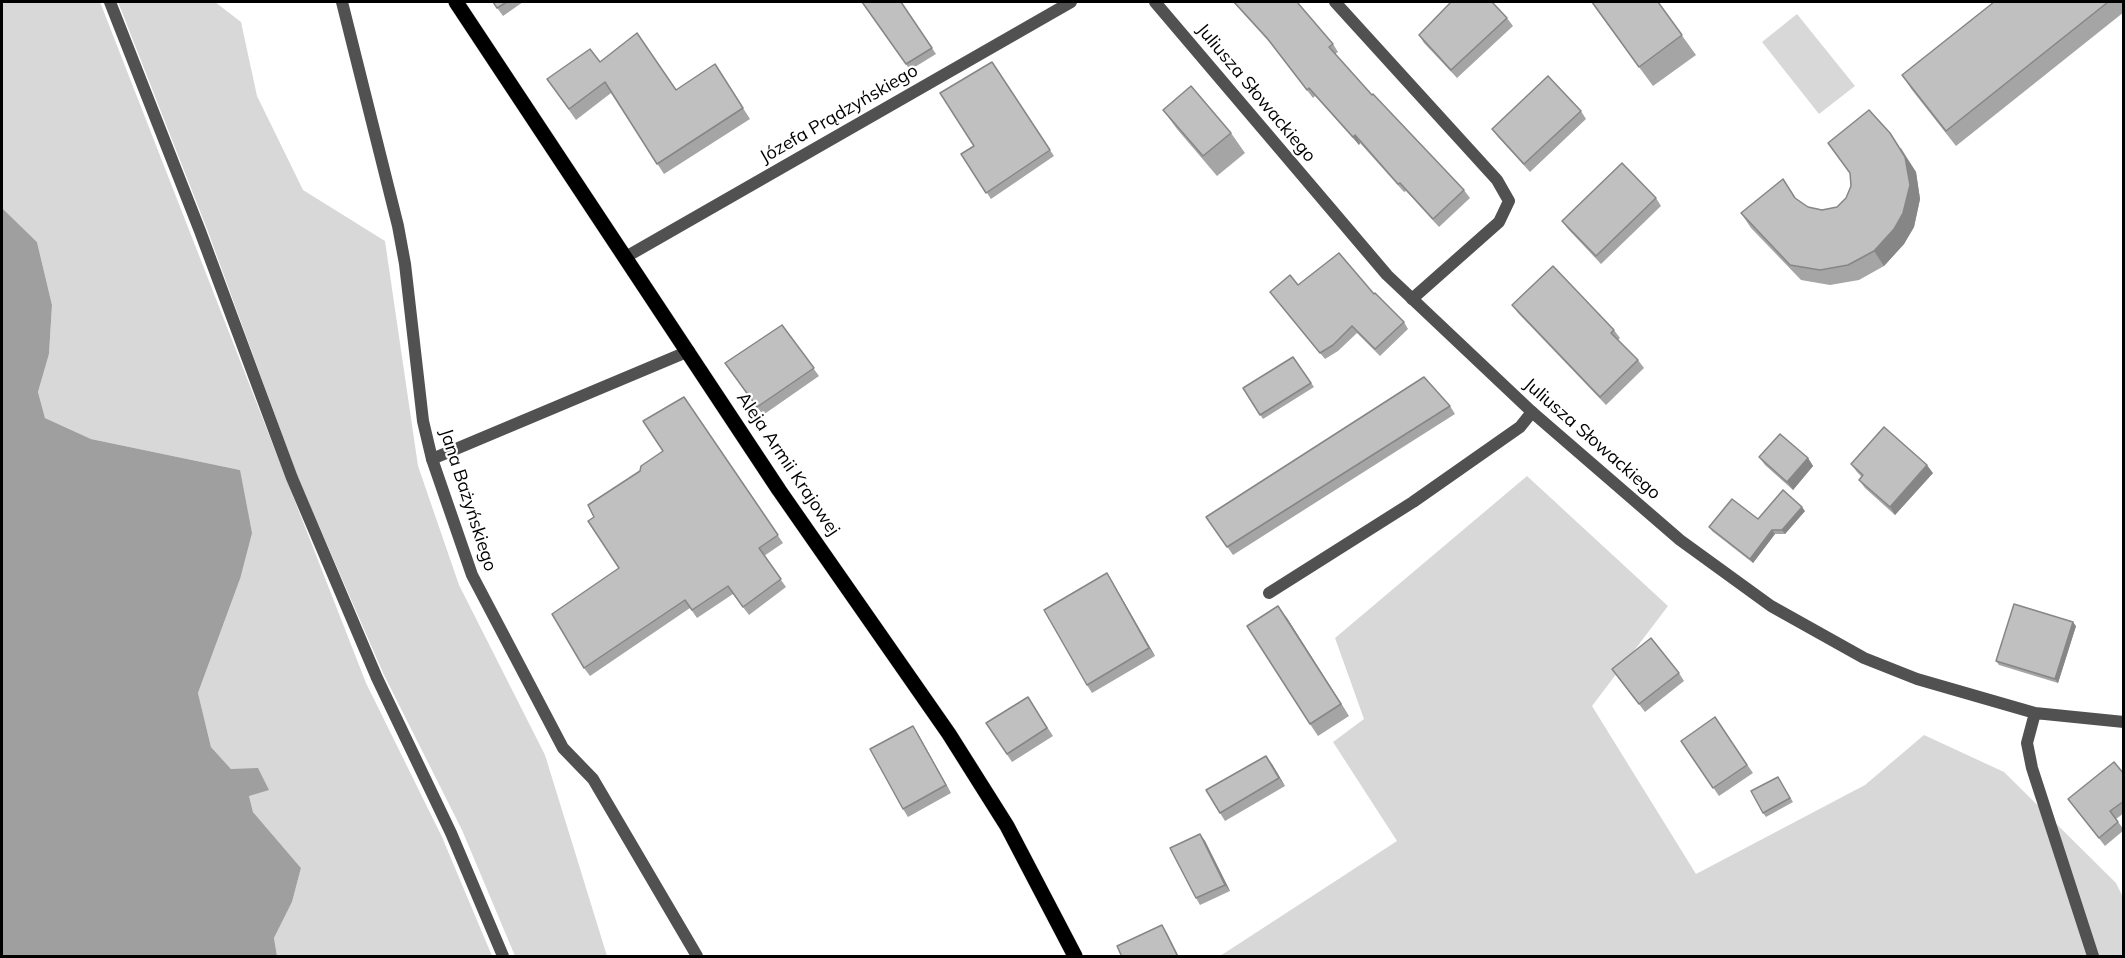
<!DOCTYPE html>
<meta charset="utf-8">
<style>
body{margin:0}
#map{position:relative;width:2125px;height:958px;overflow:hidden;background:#fff;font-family:Mulish,sans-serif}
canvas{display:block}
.frame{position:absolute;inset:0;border:3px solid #000;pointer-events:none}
</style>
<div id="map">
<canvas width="2125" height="958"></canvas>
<div class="frame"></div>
</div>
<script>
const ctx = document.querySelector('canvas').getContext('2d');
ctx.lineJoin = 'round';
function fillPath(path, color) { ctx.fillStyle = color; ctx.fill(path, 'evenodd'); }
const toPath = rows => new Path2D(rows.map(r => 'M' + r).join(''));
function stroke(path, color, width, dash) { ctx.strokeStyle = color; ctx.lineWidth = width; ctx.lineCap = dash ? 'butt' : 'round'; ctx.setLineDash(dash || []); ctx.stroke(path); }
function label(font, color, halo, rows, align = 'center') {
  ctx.font = font + ' Mulish,sans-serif'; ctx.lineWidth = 4.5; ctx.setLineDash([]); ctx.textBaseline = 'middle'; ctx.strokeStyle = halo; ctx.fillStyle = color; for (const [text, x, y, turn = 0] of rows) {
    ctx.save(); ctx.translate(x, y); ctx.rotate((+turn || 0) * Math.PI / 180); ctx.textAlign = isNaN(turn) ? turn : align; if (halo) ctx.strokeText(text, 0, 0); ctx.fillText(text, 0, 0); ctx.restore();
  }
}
const green = toPath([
 [2,2,100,2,366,683,442,837,492,956,277,956,274,938,292,902,301,868,253,812,249,796,231,769,211,747,198,693,240,579,240,470,91,439,45,418,38,392,49,354,52,305,37,242,2,208],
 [118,2,215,2,241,22,257,96,303,190,385,241,418,466,459,585,545,755,607,956,515,956,462,830,384,675,298,478,207,229],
 [1797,14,1855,86,1819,114,1762,42],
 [1527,476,1668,606,1592,706,1696,874,1865,785,1924,735,2004,772,2116,883,2123,897,2123,956,1220,956,1397,841,1333,742,1364,719,1335,638]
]);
const water = toPath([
 [2,208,37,242,52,305,49,354,38,392,45,418,91,439,240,470,252,533,240,579,198,693,211,747,231,769,258,768,269,790,249,796,253,812,301,868,292,902,274,938,277,956,2,956]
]);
const service = toPath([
 [1335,2,1497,180,1509,201,1499,222,1412,299],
 [432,459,689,351],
 [1269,593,1413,502,1520,427,1532,412]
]);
const pedestrian = toPath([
 [110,2,200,231,292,478,377,678,451,833,503,956]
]);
const minor = toPath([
 [342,2,398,226,405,264,423,421,432,459,472,575,563,748,593,779,697,956],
 [1155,2,1387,275,1532,412,1680,540,1771,606,1864,658,1917,679,2035,713,2124,722],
 [624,258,1071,2],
 [2035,713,2027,743,2032,768,2093,956]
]);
const primary = toPath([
 [456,2,779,490,949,734,1007,826,1075,956]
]);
const wall = toPath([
 [493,2,523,2,503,16],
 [862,2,901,2,936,54,910,70],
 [1233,2,1297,2,1333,44,1338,52,1335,54,1372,95,1464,190,1470,198,1439,227,1406,191,1404,192,1360,143,1359,145,1315,96,1313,98,1273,46],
 [1591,2,1658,2,1696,55,1653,86],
 [1994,2,2124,2,2124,12,1956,146,1912,90,1902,75],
 [1507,18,1513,26,1457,78,1424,43,1419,35],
 [600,62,676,90,715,64,750,119,664,174,611,93,576,120,547,79],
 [992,62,1054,156,991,199,961,154,974,146],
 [1163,110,1231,133,1245,153,1217,176,1177,129],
 [1581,111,1586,119,1530,172,1498,137,1492,129],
 [1901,148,1916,172,1920,199,1914,227,1904,244,1884,266,1859,280,1830,285,1801,280,1751,228,1741,213,1796,199,1808,207,1822,210,1837,207],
 [1656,198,1661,206,1601,264,1568,229,1562,221],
 [1298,285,1374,294,1404,322,1408,329,1380,356,1357,333,1338,351,1325,359,1270,292],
 [1512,305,1614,330,1620,338,1618,340,1638,360,1644,368,1606,405,1518,313],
 [782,325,819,376,763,415,725,363],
 [1293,357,1314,387,1263,419,1243,388],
 [684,397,783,543,764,556,786,587,749,615,733,594,697,618,690,608,590,676,584,668,619,568,594,517,640,471,663,451],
 [1450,406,1455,414,1233,555,1206,517],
 [1759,457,1808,458,1813,466,1793,490,1765,465],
 [1851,464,1933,473,1895,515,1865,488,1859,480,1862,477,1857,472],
 [1805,511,1785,534,1775,534,1753,563,1712,531,1709,527],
 [1107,573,1112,581,1155,656,1092,693,1087,685],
 [1287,618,1349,716,1318,736,1310,724],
 [2076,626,2058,683,1999,665,1996,661],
 [1612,669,1679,673,1684,681,1645,712],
 [1033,705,1053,736,1012,762,986,723],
 [1715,718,1753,773,1719,796,1681,741],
 [918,734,951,793,908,817,903,809],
 [1272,764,1285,786,1225,821,1220,813],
 [2124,774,2124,813,2116,819,2124,830,2105,846,2068,799],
 [1778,777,1793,802,1766,817,1763,813],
 [1200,834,1205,841,1230,891,1200,905,1196,898]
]);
const shadedWall = toPath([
 [1890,133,1916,172,1920,199,1914,227,1904,244,1884,266,1874,251],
 [1355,135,1360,143,1359,145,1353,137],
 [1808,458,1813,466,1793,490,1787,482],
 [1927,465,1933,473,1895,515,1890,507],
 [1802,507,1805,511,1785,534,1782,530],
 [1772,530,1775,534,1753,563,1750,559],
 [1107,573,1112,581,1155,656,1149,648],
 [1278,606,1287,618,1349,716,1341,704],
 [2073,622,2076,626,2058,683,2055,679],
 [913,726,918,734,951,793,946,785],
 [1266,756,1272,764,1285,786,1279,778],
 [1200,834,1205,841,1230,891,1225,885],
 [1162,925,1167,933,1179,957,1178,957]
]);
const building = toPath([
 [493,2,507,2,497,8,493,2],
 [862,2,901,2,932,48,906,64,862,2],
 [1234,2,1297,2,1333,44,1329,47,1372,95,1373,94,1464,190,1433,219,1400,183,1398,184,1355,135,1353,137,1309,88,1307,90,1267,38,1234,2],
 [1451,2,1492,2,1507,18,1451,70,1419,35,1451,2],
 [1592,2,1658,2,1682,35,1639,67,1592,2],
 [1994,2,2108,2,1946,131,1902,75,1994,2],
 [637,33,676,90,715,64,743,108,657,164,605,82,569,109,547,79,590,49,600,62,637,33],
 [992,62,1050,150,986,193,961,154,974,146,940,93,992,62],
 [1548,76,1581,111,1524,164,1492,129,1548,76],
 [1191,86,1231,133,1203,156,1163,110,1191,86],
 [1869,110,1890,133,1905,157,1910,185,1903,213,1894,229,1874,251,1848,265,1820,270,1790,265,1741,213,1783,179,1795,198,1808,207,1822,210,1837,207,1846,198,1851,186,1850,173,1828,143,1869,110],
 [1622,163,1656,198,1596,256,1562,221,1622,163],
 [1339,253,1374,294,1375,293,1404,322,1375,349,1352,326,1333,345,1320,353,1270,292,1290,275,1298,285,1339,253],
 [1553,266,1614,330,1611,333,1638,360,1600,397,1512,305,1553,266],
 [782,325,814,368,757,407,725,363,782,325],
 [1293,357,1311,383,1260,415,1243,388,1293,357],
 [1424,377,1450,406,1227,547,1206,517,1424,377],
 [684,397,778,535,759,548,781,579,743,607,728,586,692,610,685,600,584,668,552,614,619,568,588,521,594,517,588,505,640,471,641,466,663,451,643,421,684,397],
 [1884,427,1927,465,1890,507,1859,480,1863,475,1851,464,1884,427],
 [1780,434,1808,458,1787,482,1759,457,1780,434],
 [1783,490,1802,507,1782,530,1772,530,1750,559,1709,527,1732,499,1758,519,1783,490],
 [1107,573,1149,648,1087,685,1044,610,1107,573],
 [2014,604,2073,622,2055,679,1996,661,2014,604],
 [1278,606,1341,704,1310,724,1247,626,1278,606],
 [1651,638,1679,673,1639,704,1612,669,1651,638],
 [1028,697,1047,728,1007,754,986,723,1028,697],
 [1715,717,1747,765,1713,788,1681,741,1715,717],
 [913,726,946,785,903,809,870,749,913,726],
 [1266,756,1279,778,1220,813,1206,790,1266,756],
 [2114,762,2124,774,2124,801,2110,811,2118,822,2099,838,2068,799,2114,762],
 [1778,777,1790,798,1763,813,1751,791,1778,777],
 [1200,834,1225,885,1196,898,1170,848,1200,834],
 [1162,925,1178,957,1122,957,1117,946,1162,925]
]);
const streetNames = [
 ["Juliusza Słowackiego",1256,93,50],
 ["Józefa Prądzyńskiego",839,114,-30],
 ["Juliusza Słowackiego",1592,439,41],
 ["Aleja Armii Krajowej",788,464,56],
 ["Jana Bażyńskiego",468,500,72]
];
fillPath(green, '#d8d8d8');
fillPath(water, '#9f9f9f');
stroke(primary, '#dbdbdb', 16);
stroke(service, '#515151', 12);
stroke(pedestrian, '#515151', 12);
stroke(minor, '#515151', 12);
stroke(primary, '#000', 15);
fillPath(wall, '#a5a5a5');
fillPath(shadedWall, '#868686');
fillPath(building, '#c0c0c0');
stroke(building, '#868686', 1.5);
label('18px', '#000', '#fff', streetNames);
</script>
